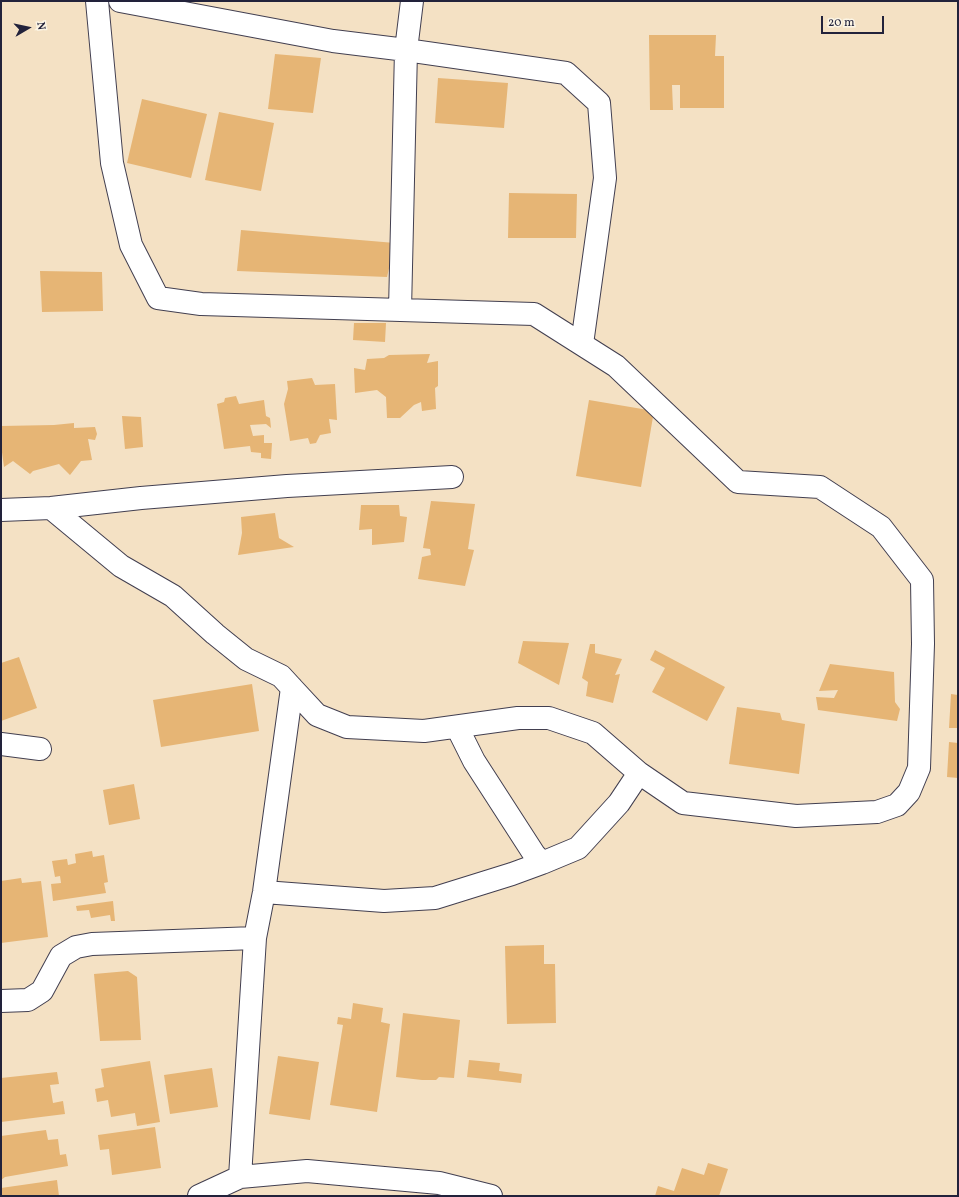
<!DOCTYPE html>
<style>
body{margin:0}
#map{position:relative;width:959px;height:1197px;overflow:hidden;background:#f4e1c4;font-family:Vollkorn,serif}
canvas{display:block}
.frame{position:absolute;inset:0;border:2px solid #22223b;pointer-events:none}
.north{position:absolute;left:8px;top:8px;width:40px;height:40px;-webkit-text-stroke:3px #fcf5e5;paint-order:stroke;rotate:81deg;font-size:11px;font-weight:700;line-height:16px;text-align:center;color:#22223b}
.north::after{content:'';display:block;margin:auto;width:14px;height:18px;background:#22223b;clip-path:polygon(50% 0,100% 100%,50% 72%,0 100%)}
.scale{position:absolute;left:821px;top:16px;width:63px;height:18px;box-sizing:border-box;border:2px solid #22223b;border-top:0;padding-left:5px;font-size:12px;line-height:14px;white-space:nowrap;color:#22223b;-webkit-text-stroke:3px #fcf5e5;paint-order:stroke}
</style>
<div id="map">
<canvas width="959" height="1197"></canvas>
<div class="frame"></div>
<div class="north">N</div>
<div class="scale">20 m</div>
</div>
<script>
const ctx = document.querySelector('canvas').getContext('2d');
ctx.lineJoin = 'round';
function fillPath(path, color) { ctx.fillStyle = color; ctx.fill(path, 'evenodd'); }
const toPath = rows => new Path2D(rows.map(r => 'M' + r).join(''));
function stroke(path, color, width, dash) { ctx.strokeStyle = color; ctx.lineWidth = width; ctx.lineCap = dash ? 'butt' : 'round'; ctx.setLineDash(dash || []); ctx.stroke(path); }
const building = toPath([
 [649,35,716,35,715,56,724,56,724,108,680,108,680,85,672,85,673,110,650,110],
 [275,54,321,58,313,113,268,109],
 [438,78,508,83,504,128,435,123],
 [142,99,207,114,191,178,127,163],
 [219,112,274,123,261,191,205,180],
 [509,193,577,194,576,238,508,238],
 [241,230,395,243,387,277,237,271],
 [40,271,102,272,103,311,42,312],
 [354,323,386,323,385,342,353,340],
 [430,354,427,363,438,361,438,386,435,388,436,409,422,411,421,402,414,405,400,418,387,418,386,397,377,390,355,393,354,368,365,370,367,359,384,358,389,355],
 [312,378,315,385,335,384,337,420,329,419,331,433,320,435,316,443,310,444,308,438,290,441,284,404,288,389,287,381],
 [236,396,239,404,264,400,266,416,270,418,271,428,266,424,250,425,253,436,264,435,264,443,272,443,271,459,261,458,261,453,251,452,250,446,224,449,217,404,224,402,225,398],
 [589,400,654,411,641,487,576,476],
 [122,416,141,417,143,447,125,449],
 [74,423,74,428,95,427,97,434,95,440,88,439,92,460,81,461,70,475,59,464,33,471,30,474,13,461,4,467,1,445,1,426,54,425],
 [431,501,475,504,468,549,474,550,465,586,418,579,422,557,431,555,430,549,423,548],
 [361,505,399,505,400,516,407,517,404,542,372,545,372,529,359,530],
 [275,513,279,538,294,547,238,555,242,533,241,517],
 [523,641,569,643,559,685,518,663],
 [590,644,595,644,595,653,622,659,615,675,620,674,613,703,586,696,588,682,582,678],
 [655,650,725,687,707,721,652,692,665,668,650,660],
 [19,657,37,708,1,721,1,663],
 [830,664,894,672,895,702,900,709,897,721,818,710,816,697,834,698,838,690,819,691],
 [252,684,259,731,161,747,153,700],
 [951,694,958,695,958,728,949,728],
 [737,707,780,713,782,720,805,724,799,774,729,764],
 [949,742,958,743,958,778,947,777],
 [134,784,140,819,109,825,103,790],
 [92,851,93,857,104,855,108,882,104,883,106,893,53,901,51,884,61,883,60,876,55,877,52,861,67,859,68,865,76,863,75,854],
 [21,878,22,883,41,881,48,937,1,943,1,881],
 [113,901,115,921,111,921,110,915,91,918,89,910,77,911,76,906],
 [544,945,544,964,555,964,556,1023,507,1024,505,946],
 [128,971,137,977,141,1040,100,1041,94,974],
 [353,1003,383,1008,381,1022,390,1024,377,1112,330,1105,343,1025,337,1024,338,1017,351,1019],
 [403,1013,460,1020,454,1078,439,1077,436,1080,422,1080,396,1077],
 [278,1056,319,1062,310,1120,269,1114],
 [469,1060,500,1063,499,1071,522,1074,521,1083,467,1077],
 [150,1061,160,1122,137,1126,135,1113,111,1117,108,1100,97,1102,95,1089,104,1087,101,1069],
 [212,1068,218,1107,170,1114,164,1075],
 [57,1072,59,1084,50,1085,53,1103,63,1101,65,1114,1,1122,1,1078],
 [155,1127,161,1168,112,1175,109,1149,100,1150,98,1135],
 [46,1130,48,1140,58,1139,60,1155,66,1154,68,1166,5,1177,1,1180,1,1136],
 [708,1163,728,1169,719,1196,655,1196,658,1186,674,1191,682,1168,704,1175],
 [57,1180,59,1196,1,1196,1,1188]
]);
const minor = toPath([
 [120,1,333,41,406,50,566,73,599,103,605,178,582,344],
 [400,310,406,50,412,1],
 [51,508,121,566,173,596,215,634,246,659,281,676,292,688,317,715,347,727,424,731,518,718,549,718,593,733,639,773,683,803,796,816,877,812,897,805,909,792,919,768,923,644,922,580,881,527,820,487,738,482,616,366,534,314,201,304,158,298,131,245,112,163,97,1],
 [1,510,51,508,141,498,287,486,452,477],
 [457,727,474,761,534,854,542,863],
 [1,744,40,749],
 [264,892,384,901,435,898,512,874,542,863,578,848,619,803,639,773],
 [1,1001,28,1000,42,991,61,956,76,947,92,944,255,938],
 [240,1177,255,938,264,892,292,688],
 [199,1196,240,1177,307,1171,439,1183,491,1196]
]);
fillPath(building, '#e6b575');
stroke(minor, '#423f50', 24);
stroke(minor, '#fff', 22);
</script>
